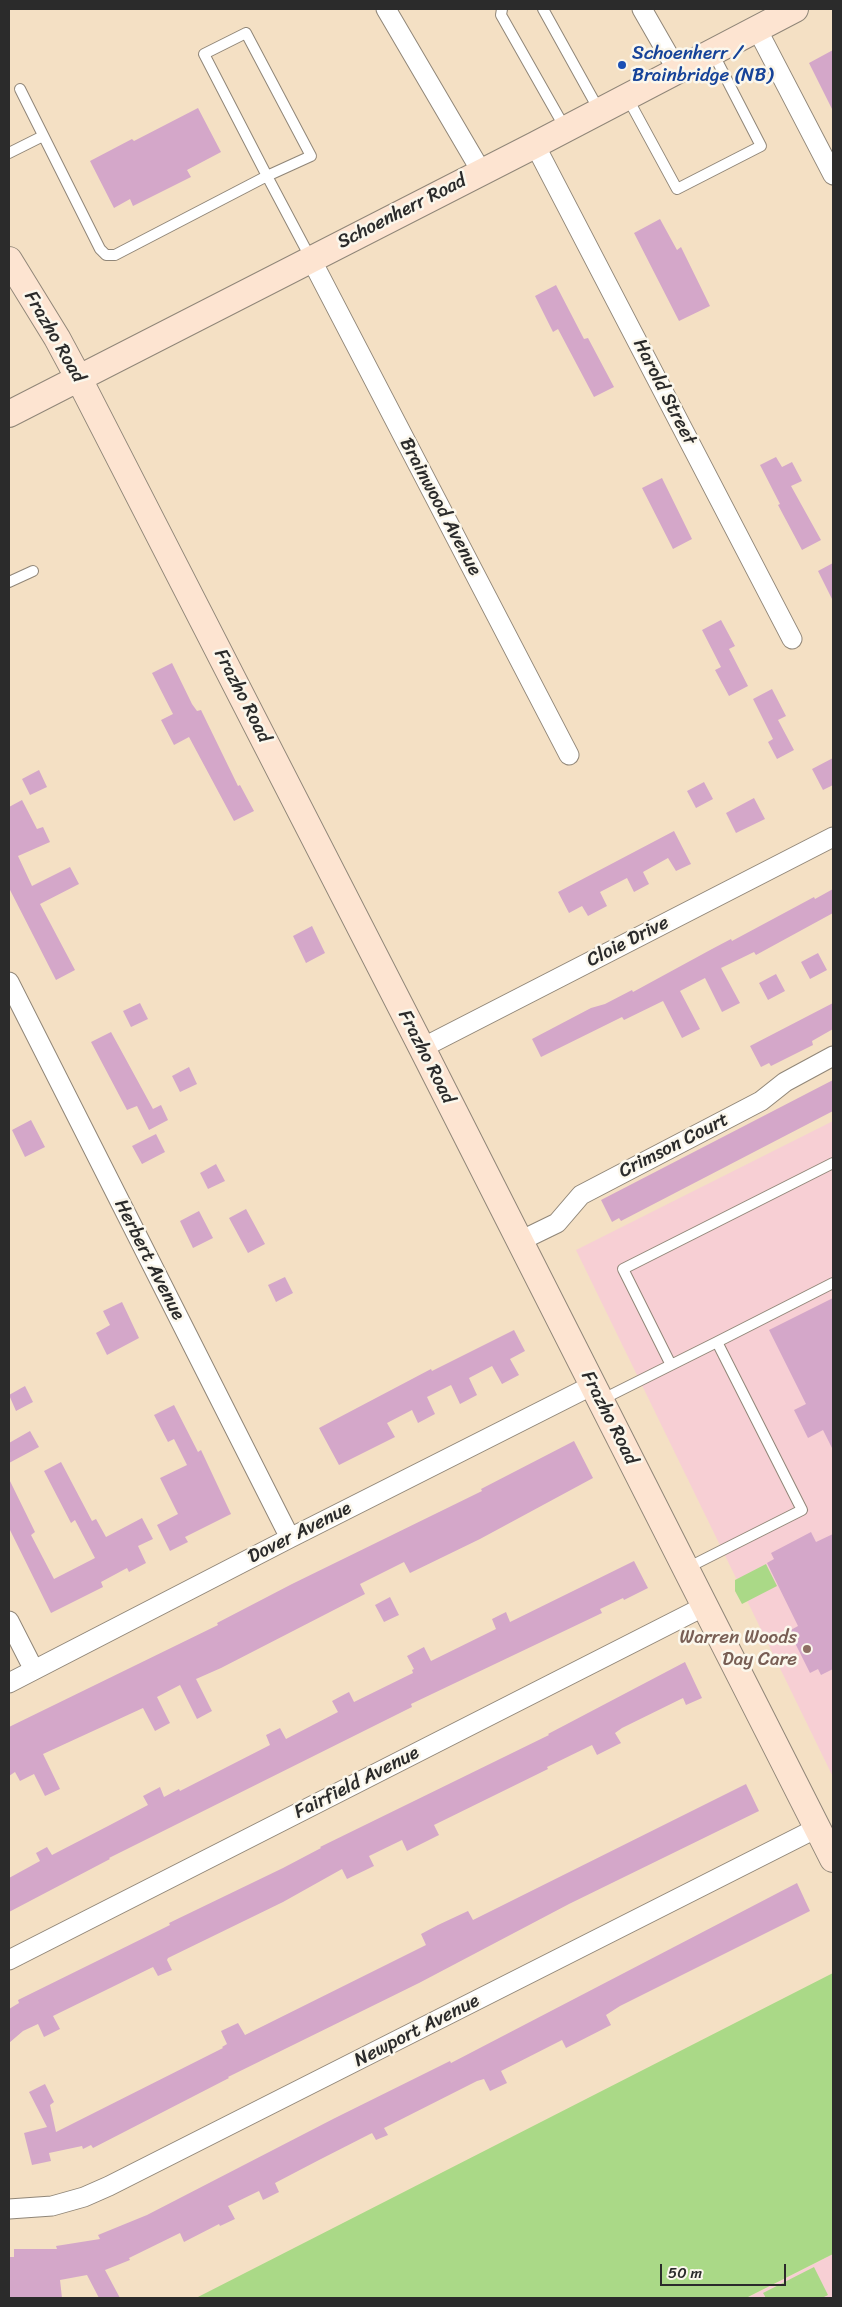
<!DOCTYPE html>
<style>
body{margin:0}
#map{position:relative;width:842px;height:2307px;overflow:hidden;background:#f4e0c4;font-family:Sriracha,sans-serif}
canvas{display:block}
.frame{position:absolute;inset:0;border:10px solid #2b2b2b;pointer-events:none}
.scale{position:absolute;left:660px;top:2264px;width:126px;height:22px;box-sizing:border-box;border:2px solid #2b2b2b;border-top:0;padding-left:6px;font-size:15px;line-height:18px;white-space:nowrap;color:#2b2b2b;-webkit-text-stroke:4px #fbf7ec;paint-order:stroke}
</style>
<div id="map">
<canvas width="842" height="2307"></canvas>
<div class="frame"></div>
<div class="scale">50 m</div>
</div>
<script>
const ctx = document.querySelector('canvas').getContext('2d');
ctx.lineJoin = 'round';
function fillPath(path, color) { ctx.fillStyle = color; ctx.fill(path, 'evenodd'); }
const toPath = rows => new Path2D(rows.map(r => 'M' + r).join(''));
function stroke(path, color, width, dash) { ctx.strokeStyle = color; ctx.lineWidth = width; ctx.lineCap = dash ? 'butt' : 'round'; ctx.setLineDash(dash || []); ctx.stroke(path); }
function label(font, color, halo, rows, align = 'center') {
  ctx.font = font + ' Sriracha,sans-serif'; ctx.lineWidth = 5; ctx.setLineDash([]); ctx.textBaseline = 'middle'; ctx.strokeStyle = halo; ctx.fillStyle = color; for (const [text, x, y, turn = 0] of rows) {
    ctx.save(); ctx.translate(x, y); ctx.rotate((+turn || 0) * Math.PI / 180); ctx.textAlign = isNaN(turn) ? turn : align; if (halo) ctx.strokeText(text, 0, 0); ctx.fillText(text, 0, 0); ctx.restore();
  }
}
const built = toPath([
 [833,1121,833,1777,576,1250],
 [833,2254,833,2298,747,2298]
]);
const green = toPath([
 [766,1564,777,1586,742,1604,735,1591,735,1580],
 [833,1973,833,2254,746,2298,196,2298],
 [814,2267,828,2295,822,2298,766,2298,763,2293]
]);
const building = toPath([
 [833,50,833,111,809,63],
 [198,108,221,152,187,170,191,177,133,206,130,199,114,208,90,161,132,139,134,141],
 [660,219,677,250,681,247,710,306,679,321,634,233],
 [556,285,584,339,588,338,614,387,594,397,558,329,553,332,535,296],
 [776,457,782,467,792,462,802,481,791,486,821,540,802,550,778,505,780,504,760,465],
 [662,478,692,539,673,549,642,488],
 [833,563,833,601,818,571],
 [721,620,735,646,729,649,748,686,729,696,715,670,721,667,702,630],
 [172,663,192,704,197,711,201,710,238,786,240,785,254,811,234,821,189,737,174,745,161,720,173,714,152,673],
 [772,689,786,716,778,720,794,750,777,759,768,742,773,739,753,699],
 [833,758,833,785,823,790,812,769],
 [39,770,47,787,30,795,22,779],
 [704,782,713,799,696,808,687,791],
 [754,798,765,819,736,833,726,813],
 [22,800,37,829,43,827,50,842,18,856,32,886,70,867,79,884,40,904,75,970,56,980,9,888,9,807],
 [674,831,691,864,676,871,668,858,643,872,649,884,634,892,627,878,600,892,607,906,588,916,582,906,569,913,558,892],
 [833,889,833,913,756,955,754,952,721,968,740,1003,722,1012,705,978,680,991,700,1029,682,1038,663,1001,624,1020,622,1017,541,1057,532,1039,591,1008,605,1004,632,990,633,992,712,949,731,939,732,941,814,897,815,899],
 [312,926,325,953,306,963,293,936],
 [818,953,827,970,810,979,801,962],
 [776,974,785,991,768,1000,759,983],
 [140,1003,148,1019,131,1027,123,1011],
 [833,1003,833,1029,812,1041,813,1045,771,1066,769,1063,761,1067,750,1046],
 [111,1032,153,1109,161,1105,168,1120,149,1130,137,1106,127,1110,91,1042],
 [189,1067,197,1084,180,1092,172,1076],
 [833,1080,833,1111,621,1221,619,1218,612,1222,601,1200],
 [31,1120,45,1147,25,1157,12,1130],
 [156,1134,165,1152,142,1164,132,1146],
 [216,1164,225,1181,208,1189,200,1173],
 [246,1209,265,1244,248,1253,229,1218],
 [199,1211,213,1238,193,1248,180,1221],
 [285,1277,293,1293,276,1302,268,1285],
 [833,1298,833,1450,823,1430,808,1438,794,1410,806,1404,769,1330],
 [122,1302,139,1338,107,1355,96,1333,110,1325,103,1311],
 [514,1330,525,1351,510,1359,519,1375,502,1384,492,1366,469,1378,477,1395,460,1404,451,1385,427,1397,435,1414,418,1423,412,1410,387,1423,395,1437,339,1465,319,1428,431,1369,432,1371],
 [25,1386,33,1402,16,1411,9,1395],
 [174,1405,198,1452,201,1450,231,1514,185,1537,188,1542,170,1551,157,1525,178,1514,160,1478,187,1465,174,1439,168,1442,154,1415],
 [30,1431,39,1447,9,1463,9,1443],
 [574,1441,593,1478,480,1539,410,1573,404,1562,360,1584,365,1594,221,1668,196,1679,212,1711,197,1719,180,1685,157,1697,170,1723,155,1731,143,1708,43,1754,60,1789,45,1796,34,1774,20,1781,15,1772,9,1776,9,1727,218,1625,217,1623,292,1584,482,1491,481,1489],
 [61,1462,92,1521,96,1519,106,1537,142,1518,153,1539,138,1546,146,1563,129,1572,127,1568,101,1582,103,1587,51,1613,9,1528,9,1479,35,1532,31,1535,54,1579,95,1558,75,1520,71,1523,44,1471],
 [811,1532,816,1542,833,1534,833,1669,821,1675,818,1669,810,1673,789,1631,798,1626,767,1563,774,1559,771,1553],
 [634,1561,648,1588,624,1600,623,1598,600,1609,602,1613,411,1704,412,1707,109,1858,110,1859,9,1912,9,1878,40,1861,36,1853,47,1847,52,1855,110,1825,148,1805,143,1796,160,1787,164,1797,179,1789,180,1791,270,1745,266,1735,280,1728,286,1739,338,1712,332,1701,349,1692,354,1702,413,1673,412,1670,414,1669,407,1656,424,1647,431,1661,496,1629,492,1619,506,1612,510,1622],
 [390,1597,399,1615,384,1622,375,1605],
 [685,1662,702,1698,686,1705,683,1698,622,1728,615,1733,621,1743,597,1755,592,1745,547,1767,548,1769,434,1825,439,1835,407,1851,402,1840,369,1856,374,1866,347,1879,342,1869,283,1902,168,1958,167,1960,172,1970,158,1976,153,1967,55,2015,53,2016,60,2029,44,2037,38,2024,23,2031,9,2043,9,2009,19,2003,18,2000,170,1925,169,1923,283,1868,321,1848,320,1847,549,1735,548,1734],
 [746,1784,759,1811,569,1904,419,1983,228,2077,229,2078,93,2148,91,2145,83,2149,82,2146,49,2153,51,2161,32,2165,24,2133,47,2127,29,2092,45,2084,54,2102,50,2105,56,2132,223,2048,222,2047,227,2044,221,2031,238,2023,245,2035,426,1945,421,1934,438,1925,468,1911,473,1920],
 [797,1883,810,1911,620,2006,606,2015,611,2025,566,2048,562,2040,501,2071,507,2083,490,2091,484,2079,477,2081,384,2128,388,2135,376,2140,372,2133,319,2160,275,2183,279,2192,263,2200,259,2191,228,2206,235,2219,220,2226,219,2224,184,2242,180,2233,129,2258,130,2260,105,2270,120,2298,99,2298,87,2275,60,2280,62,2298,10,2298,9,2257,14,2257,14,2249,57,2249,56,2246,100,2239,98,2235,147,2215,335,2118,450,2061,451,2063]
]);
const lane = toPath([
 [502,9,501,15,565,128],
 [543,9,599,110],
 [246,33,311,156,267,176,204,54,246,33],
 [20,89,100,249,106,255,115,255,267,176,311,259],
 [627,97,677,189,761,146,713,53],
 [9,153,43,136],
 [9,582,33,571],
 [717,1342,833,1283],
 [671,1365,623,1269,833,1163],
 [601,1400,717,1342,802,1510,687,1568]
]);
const street = toPath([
 [386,9,481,171],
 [642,9,677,70],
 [757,29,833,175],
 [535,145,792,639],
 [311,259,569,755],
 [9,982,290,1538],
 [422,1048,833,837],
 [520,1241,557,1223,581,1195,761,1101,785,1082,833,1056],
 [9,1621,34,1670],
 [9,1683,290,1538,593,1385],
 [9,1960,705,1606],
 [9,2209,52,2206,84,2197,109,2186,817,1828]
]);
const secondary = toPath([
 [9,260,57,338,79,379,422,1048,833,1859],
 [9,414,535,145,795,9]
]);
const markers = [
 [622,65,5,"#1a4fb4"],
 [807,1649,5,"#8d6e63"]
];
const transitNames = [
 ["Schoenherr /",632,54],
 ["Brainbridge (NB)",632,76]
];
const streetNames = [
 ["Schoenherr Road",402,212,-27],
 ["Frazho Road",54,337,60],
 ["Harold Street",664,392,63],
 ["Brainwood Avenue",440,507,62],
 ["Frazho Road",242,696,63],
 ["Cloie Drive",628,942,-27],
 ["Frazho Road",426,1057,63],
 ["Crimson Court",674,1146,-27],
 ["Herbert Avenue",149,1260,63],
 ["Frazho Road",609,1418,63],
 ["Dover Avenue",300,1533,-27],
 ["Fairfield Avenue",357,1783,-27],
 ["Newport Avenue",417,2031,-27]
];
const educationNames = [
 ["Warren Woods",797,1638],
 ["Day Care",797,1660]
];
fillPath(built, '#f7cfd4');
fillPath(green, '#aad987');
fillPath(building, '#d4a7c9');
stroke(lane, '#908678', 12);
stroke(street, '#908678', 21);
stroke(secondary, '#908678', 28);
stroke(lane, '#fff', 10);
stroke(street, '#fff', 19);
stroke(secondary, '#fde4d1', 26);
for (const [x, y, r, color] of markers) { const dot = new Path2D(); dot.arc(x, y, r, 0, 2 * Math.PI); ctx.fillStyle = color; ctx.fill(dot); stroke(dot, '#fbf7ec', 2); }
label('19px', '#164399', '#fbf7ec', transitNames, 'left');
label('19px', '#2b2b2b', '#fbf7ec', streetNames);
label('19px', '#785e54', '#fbf7ec', educationNames, 'right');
</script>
